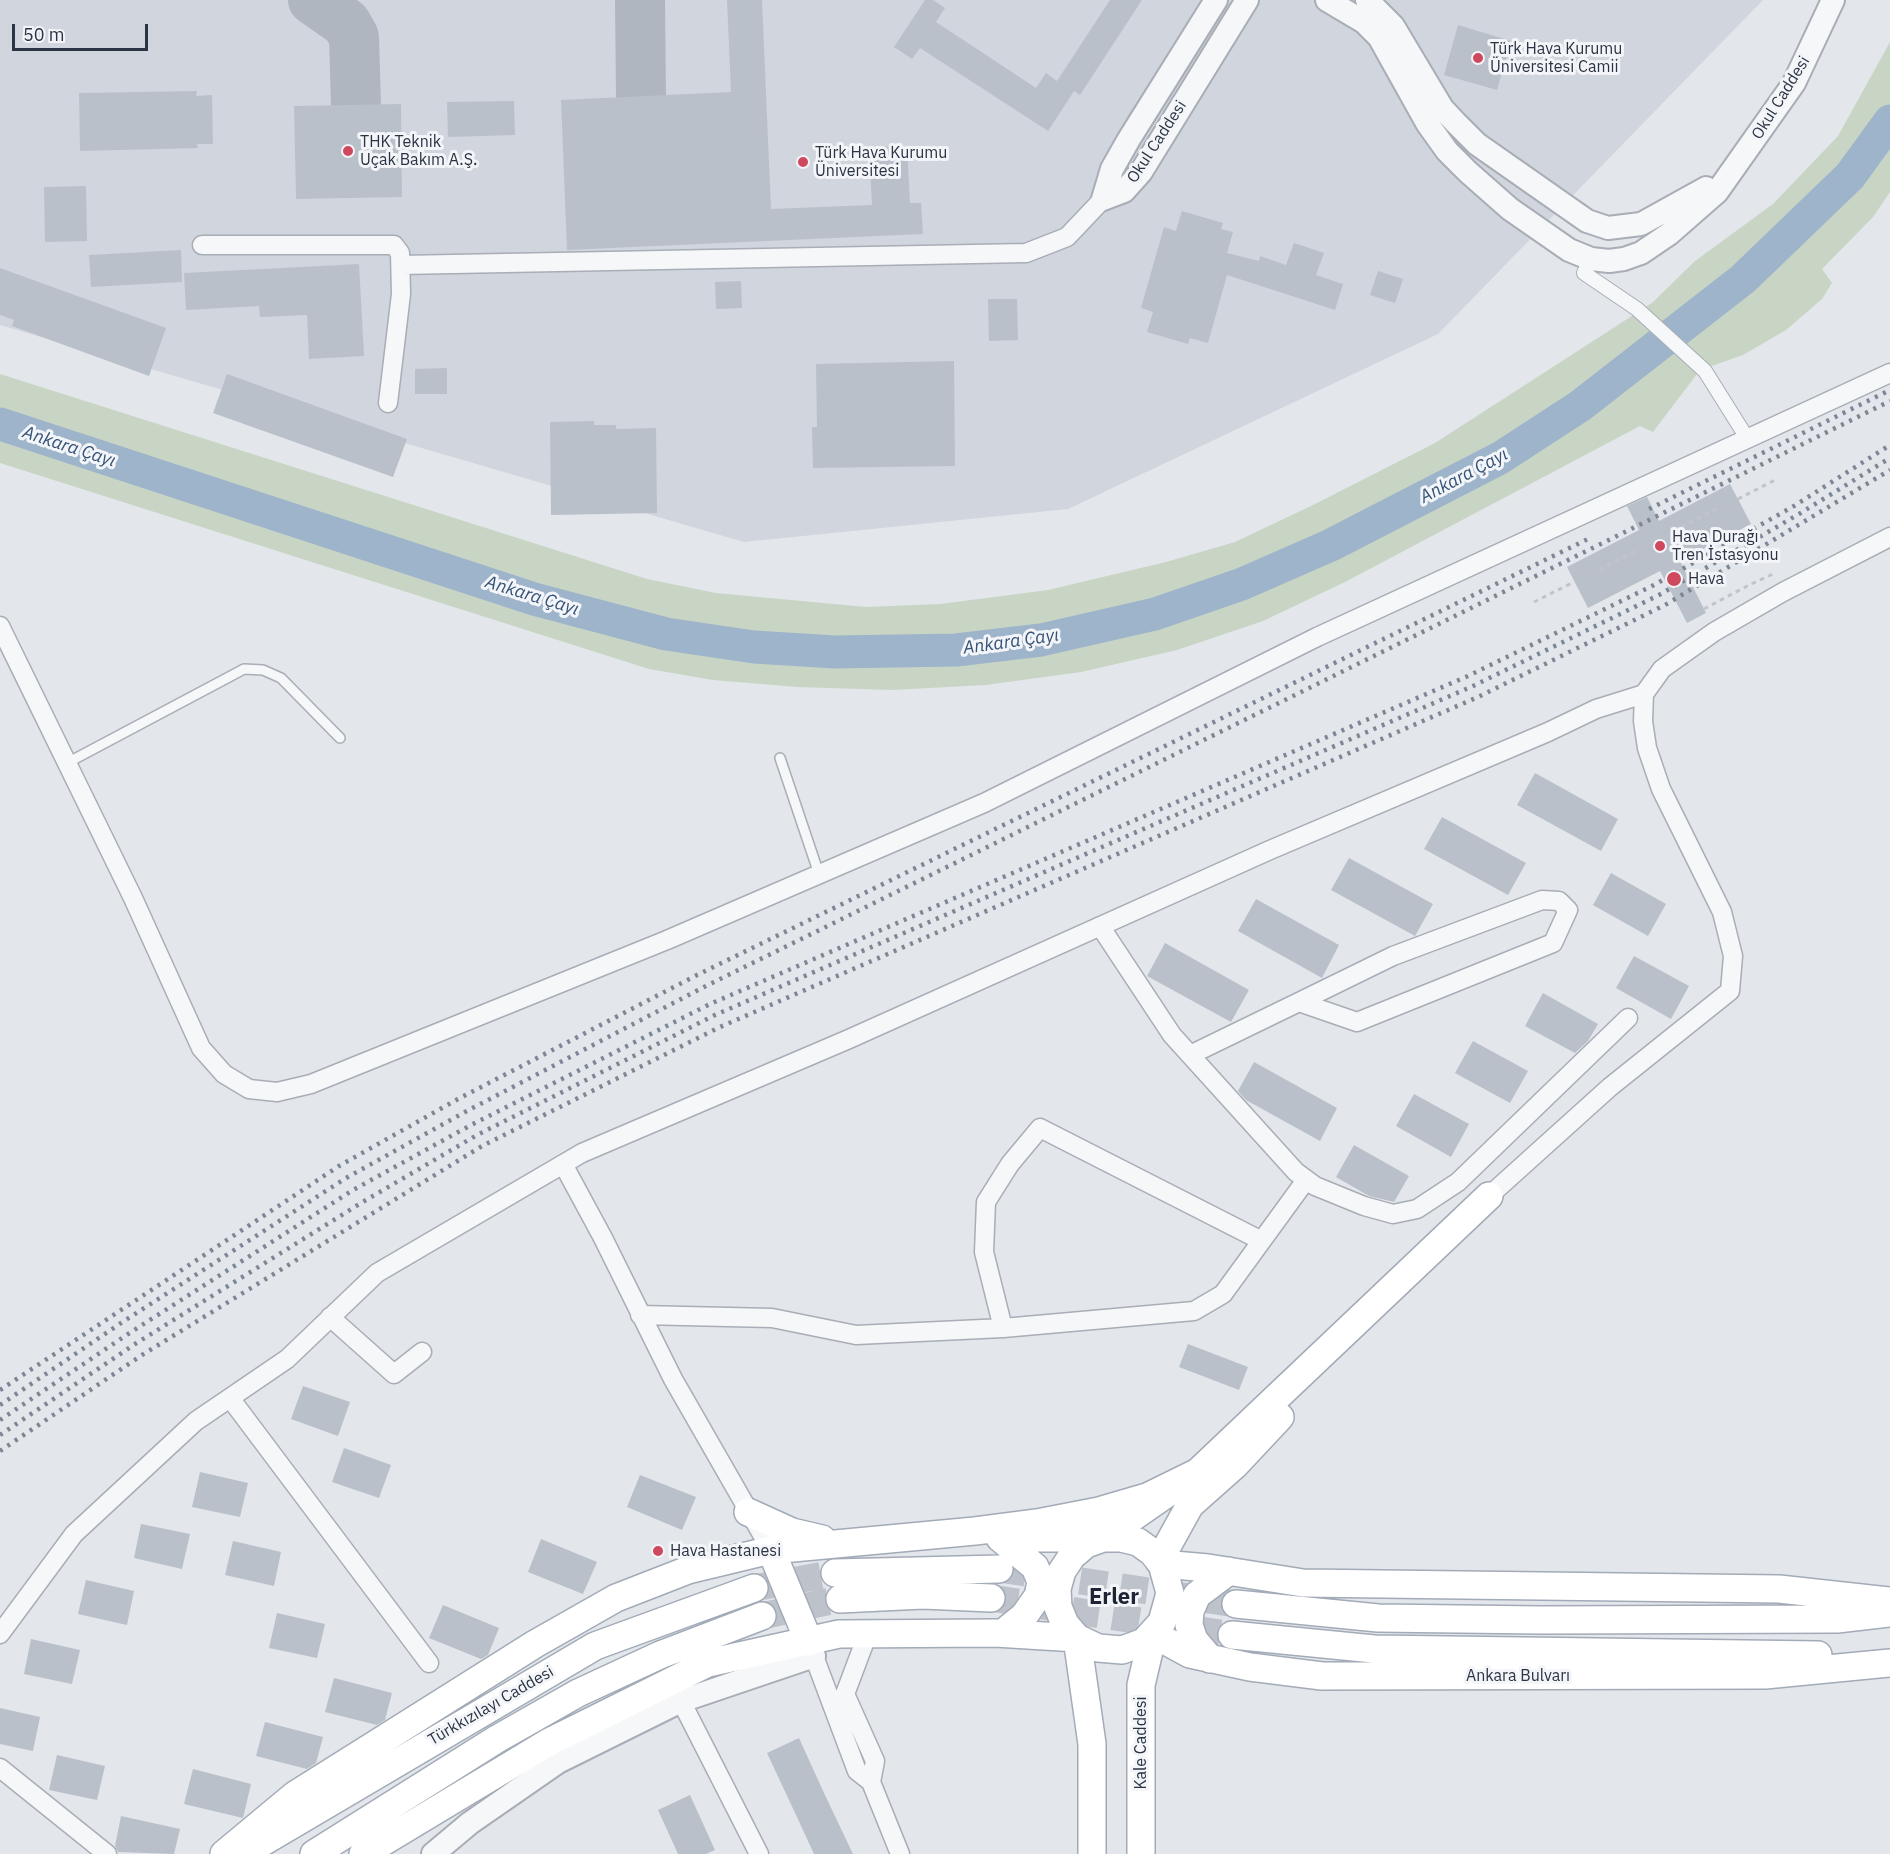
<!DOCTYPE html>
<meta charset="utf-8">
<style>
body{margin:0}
#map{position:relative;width:1890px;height:1854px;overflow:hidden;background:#e3e6eb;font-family:"IBM Plex Sans",sans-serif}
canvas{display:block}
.scale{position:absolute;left:12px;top:24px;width:136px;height:27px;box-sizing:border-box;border:3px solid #2b3444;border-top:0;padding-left:8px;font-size:18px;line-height:21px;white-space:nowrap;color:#2b3444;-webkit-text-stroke:4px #f3f5f8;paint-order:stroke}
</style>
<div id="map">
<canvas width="1890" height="1854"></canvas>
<div class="scale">50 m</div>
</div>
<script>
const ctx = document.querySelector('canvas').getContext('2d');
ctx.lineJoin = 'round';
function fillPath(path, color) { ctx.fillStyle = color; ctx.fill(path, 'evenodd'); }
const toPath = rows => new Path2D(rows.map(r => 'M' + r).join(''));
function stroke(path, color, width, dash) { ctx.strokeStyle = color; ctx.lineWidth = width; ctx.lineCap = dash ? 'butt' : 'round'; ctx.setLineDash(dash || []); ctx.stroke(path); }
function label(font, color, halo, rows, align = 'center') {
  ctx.font = font + ' "IBM Plex Sans",sans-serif'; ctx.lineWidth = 6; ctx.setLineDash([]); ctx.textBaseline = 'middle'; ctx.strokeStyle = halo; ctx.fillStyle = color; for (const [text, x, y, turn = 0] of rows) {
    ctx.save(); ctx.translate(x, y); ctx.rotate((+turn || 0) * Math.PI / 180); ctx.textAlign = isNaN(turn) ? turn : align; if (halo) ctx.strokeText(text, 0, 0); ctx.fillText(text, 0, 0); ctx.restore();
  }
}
const built = toPath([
 [0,0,1763,0,1438,334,1068,509,744,542,0,325]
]);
const green = toPath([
 [1890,42,1890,192,1873,217,1822,269,1832,283,1822,299,1786,330,1743,355,1700,370,1653,432,1640,426,1345,582,1263,621,1177,650,1081,672,986,685,892,690,797,687,713,680,649,669,0,463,0,374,647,579,716,593,866,607,940,604,1048,590,1166,562,1235,542,1313,505,1435,443,1652,303,1695,261,1773,204,1838,136]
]);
const river = toPath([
 [0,424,534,599,666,634,754,647,835,652,956,650,1041,640,1155,614,1242,584,1331,545,1500,458,1580,406,1743,279,1850,176,1890,121]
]);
const taxiway = toPath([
 [313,0,346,23,354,37,356,105],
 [640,0,641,97]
]);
const building = toPath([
 [727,0,762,0,771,209,872,205,869,147,907,146,910,203,921,203,923,234,567,250,561,100,731,92],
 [925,0,933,0,945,8,936,22,1036,88,1046,73,1057,81,1110,0,1142,0,1080,95,1074,91,1048,131,920,48,912,59,894,47],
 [1458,25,1511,41,1497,90,1444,75],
 [197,91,196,96,212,95,213,144,197,144,198,148,80,151,79,93],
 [514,101,515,135,448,137,447,102],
 [401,104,402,197,296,199,294,106],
 [86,186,87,241,45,242,44,187],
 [1182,211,1223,223,1221,229,1233,232,1227,253,1259,261,1260,256,1286,265,1294,243,1324,253,1316,275,1343,284,1335,310,1227,275,1208,343,1190,338,1188,344,1147,332,1153,312,1141,308,1164,227,1176,231],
 [181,250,182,282,91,287,89,255],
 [359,264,364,356,309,359,307,315,260,317,259,306,186,310,184,273],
 [0,268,166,328,149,376,12,326,14,320,0,315],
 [1378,271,1403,279,1395,303,1370,295],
 [741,281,742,308,716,309,715,282],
 [988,299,1017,299,1018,340,989,341],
 [954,361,955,466,813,468,812,427,817,427,816,364],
 [447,368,447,394,415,394,415,369],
 [227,374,407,439,393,477,213,413],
 [594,421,594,425,616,425,616,429,656,428,657,513,551,515,550,422],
 [1730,484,1751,524,1680,561,1706,613,1687,623,1660,571,1588,608,1567,567,1639,530,1627,506,1647,497,1659,521],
 [1535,773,1618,819,1601,851,1517,805],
 [1442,817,1526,863,1508,895,1424,849],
 [1349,858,1433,904,1415,936,1331,890],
 [1611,873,1666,904,1648,936,1593,905],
 [1256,899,1339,945,1322,978,1238,931],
 [1165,943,1249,990,1231,1022,1147,976],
 [1634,956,1689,986,1671,1019,1616,988],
 [1543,993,1598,1024,1588,1041,1575,1053,1525,1026],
 [1473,1041,1528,1071,1510,1103,1455,1073],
 [1254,1062,1337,1108,1320,1141,1246,1100,1238,1091],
 [1414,1094,1469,1124,1451,1157,1396,1126],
 [1354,1145,1409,1176,1394,1202,1369,1196,1336,1177],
 [1188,1344,1248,1367,1239,1390,1179,1367],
 [303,1386,350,1402,338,1436,291,1419],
 [344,1448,391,1465,379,1498,332,1482],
 [200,1472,248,1483,240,1517,192,1507],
 [640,1475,696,1497,682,1530,627,1507],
 [141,1524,190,1534,182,1569,134,1558],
 [541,1539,597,1562,583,1594,528,1572],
 [233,1541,281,1552,274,1586,225,1575],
 [86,1580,134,1591,127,1625,78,1614],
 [443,1605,499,1628,488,1655,481,1659,429,1638],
 [277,1613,325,1624,317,1658,269,1648],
 [31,1639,80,1650,72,1684,24,1674],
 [334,1678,392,1693,385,1720,377,1725,325,1712],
 [0,1708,40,1717,33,1751,0,1744],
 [265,1722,323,1737,316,1763,307,1769,256,1756],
 [799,1738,824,1793,853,1854,814,1854,796,1815,767,1753],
 [57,1755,105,1766,97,1800,49,1790],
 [193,1769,251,1784,243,1818,184,1804],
 [690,1795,715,1850,706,1854,678,1854,658,1810],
 [121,1816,180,1829,174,1854,118,1852,115,1846]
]);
const primaryTunnel = toPath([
 [999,1569,1236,1604],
 [754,1588,835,1573],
 [991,1598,1232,1635],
 [762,1616,840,1599]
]);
const path = toPath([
 [1738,499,1777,479],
 [1681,527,1720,507],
 [1599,570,1639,549],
 [1534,602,1574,582],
 [1704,609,1749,585,1773,574,1774,576]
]);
const service = toPath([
 [780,758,819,874],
 [67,763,244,669,263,670,281,678,340,738]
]);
const pedestrian = toPath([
 [1591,259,1584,273,1637,309,1705,371,1747,438]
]);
const minor = toPath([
 [202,245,394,245,400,253,401,294,388,403],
 [401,265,1026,253,1067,237,1103,199],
 [0,626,133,898,201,1048,224,1074,249,1089,277,1092,311,1084,667,940,984,803,1317,637,1890,373],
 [1100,926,1172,1035,1296,1172,1315,1186,1364,1206,1393,1214,1417,1209,1458,1182,1628,1018],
 [1190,1055,1299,1002,1393,956,1542,900,1559,901,1568,910,1553,943,1357,1022,1299,1002],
 [563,1164,603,1238,673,1379,771,1550],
 [1489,1196,1610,1087,1730,991,1733,956,1722,912,1661,789,1647,748,1643,721,1644,694,1662,669,1714,632,1783,592,1890,537],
 [640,1315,772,1318,856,1335,1003,1328,1194,1311,1223,1294,1306,1180],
 [330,1317,394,1374,422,1352],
 [1003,1328,984,1252,986,1202,1010,1164,1040,1128,1260,1240],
 [230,1398,429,1663],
 [868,1633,845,1694,875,1761,871,1782],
 [0,1634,74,1534,196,1421,287,1359,377,1273,582,1153,849,1039,1270,850,1548,732,1596,709,1644,694],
 [809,1643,857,1771,871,1782,900,1854],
 [681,1701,759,1854],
 [0,1768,107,1854]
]);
const tertiary = toPath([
 [1327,0,1364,22,1379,37,1427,123,1447,151,1468,172,1510,209,1569,250,1591,259,1609,261,1624,259,1641,253,1669,234,1717,192,1794,83,1833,0],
 [1367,0,1393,26,1442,108,1456,123,1477,144,1587,221,1608,228,1641,224,1706,188],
 [1103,199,1124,191,1141,172,1247,0],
 [1103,199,1112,169,1129,139,1216,0],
 [433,1854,470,1823,558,1762,681,1701,814,1656]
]);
const primary = toPath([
 [748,1512,792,1532,822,1539],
 [1000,1538,1035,1567,1041,1582,1038,1596,1024,1616,1003,1633],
 [1023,1538,1121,1538,1138,1542,1152,1552,1162,1564,1170,1593,1162,1622,1144,1642,1122,1650,1098,1648,1077,1638,1065,1624,1058,1607,1057,1589,1062,1571,1072,1556,1086,1544,1103,1538,1198,1472,1489,1196],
 [771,1550,809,1642],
 [1159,1561,1190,1505,1235,1465,1280,1417],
 [1162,1564,1208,1568,1303,1583,1779,1589,1890,1601],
 [835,1573,999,1569],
 [840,1599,923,1595,991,1598],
 [1236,1604,1378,1618,1541,1620,1837,1619,1890,1613],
 [1153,1634,1190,1654,1250,1667,1322,1676,1765,1675,1890,1663],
 [1232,1635,1374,1649,1818,1655],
 [1077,1638,1092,1744,1092,1854],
 [1210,1659,1194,1640,1189,1625,1190,1611,1197,1595,1229,1571],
 [251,1849,595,1646,754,1588],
 [224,1854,295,1795,535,1644,616,1598,688,1570,771,1550,975,1531,1037,1523,1099,1511,1147,1497,1198,1472],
 [314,1854,497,1739,578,1693,660,1655,762,1616],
 [363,1854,549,1742,708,1663,839,1634,995,1633,1077,1638],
 [1141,1854,1141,1685,1153,1634]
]);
const rail = toPath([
 [1649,509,1890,390],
 [0,1390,339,1166,458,1099,697,975,1590,538],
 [0,1405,121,1323,346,1178,465,1112,702,988,1890,401],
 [0,1420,128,1334,353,1190,471,1125,710,1004,1468,676,1654,585,1794,506,1890,445],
 [0,1435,135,1344,361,1203,477,1135,715,1015,1473,686,1659,595,1799,514,1890,458],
 [0,1451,142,1355,482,1146,720,1027,1478,697,1665,605,1890,470]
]);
const markers = [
 [1478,58,6,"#cf495e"],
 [348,151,6,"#cf495e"],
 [803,162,6,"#cf495e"],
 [1660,546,6,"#cf495e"],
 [1674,579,8,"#cf495e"],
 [658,1551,6,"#cf495e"]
];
const poiNames = [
 ["Türk Hava Kurumu",1490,49],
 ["Üniversitesi Camii",1490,67],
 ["THK Teknik",360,142],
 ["Uçak Bakım A.Ş.",360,160],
 ["Türk Hava Kurumu",815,153],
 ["Üniversitesi",815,171],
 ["Hava Durağı",1672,537],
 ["Tren İstasyonu",1672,555],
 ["Hava",1688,579],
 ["Hava Hastanesi",670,1551]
];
const streetNames = [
 ["Okul Caddesi",1781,98,-58],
 ["Okul Caddesi",1157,142,-57],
 ["Ankara Bulvarı",1518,1676],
 ["Türkkızılayı Caddesi",491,1706,-30],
 ["Kale Caddesi",1141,1743,-90]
];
const waterNames = [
 ["Ankara Çayı",69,447,18],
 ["Ankara Çayı",1464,476,-28],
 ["Ankara Çayı",532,596,17],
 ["Ankara Çayı",1011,642,-8]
];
const districtNames = [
 ["Erler",1114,1598]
];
fillPath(built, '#d1d5dd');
fillPath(green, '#c9d5c4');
stroke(river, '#9eb4cb', 33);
stroke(taxiway, '#b0b6c0', 50);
fillPath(building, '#bac0c9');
stroke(primaryTunnel, '#bec2ca', 27, [27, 14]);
stroke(service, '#a8adb6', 12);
stroke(pedestrian, '#a8adb6', 16);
stroke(minor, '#a8adb6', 21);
stroke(tertiary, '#a8adb6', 26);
stroke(primary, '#a2abb7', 30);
stroke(path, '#c1c4ca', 3, [4.5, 4.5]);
stroke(service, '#f6f7f9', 9);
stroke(pedestrian, '#f6f7f9', 14);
stroke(minor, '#f6f7f9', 18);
stroke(tertiary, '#f6f7f9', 22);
stroke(primary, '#fff', 27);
stroke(rail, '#7c8695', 4.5, [3, 6]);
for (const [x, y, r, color] of markers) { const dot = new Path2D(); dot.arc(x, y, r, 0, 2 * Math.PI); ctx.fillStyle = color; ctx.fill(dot); stroke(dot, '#f3f5f8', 2); }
label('16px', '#2b3444', '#f3f5f8', poiNames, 'left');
label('16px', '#2b3444', '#f3f5f8', streetNames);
label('italic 18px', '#345378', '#f3f5f8', waterNames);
label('bold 22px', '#1d2535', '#f3f5f8', districtNames);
</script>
